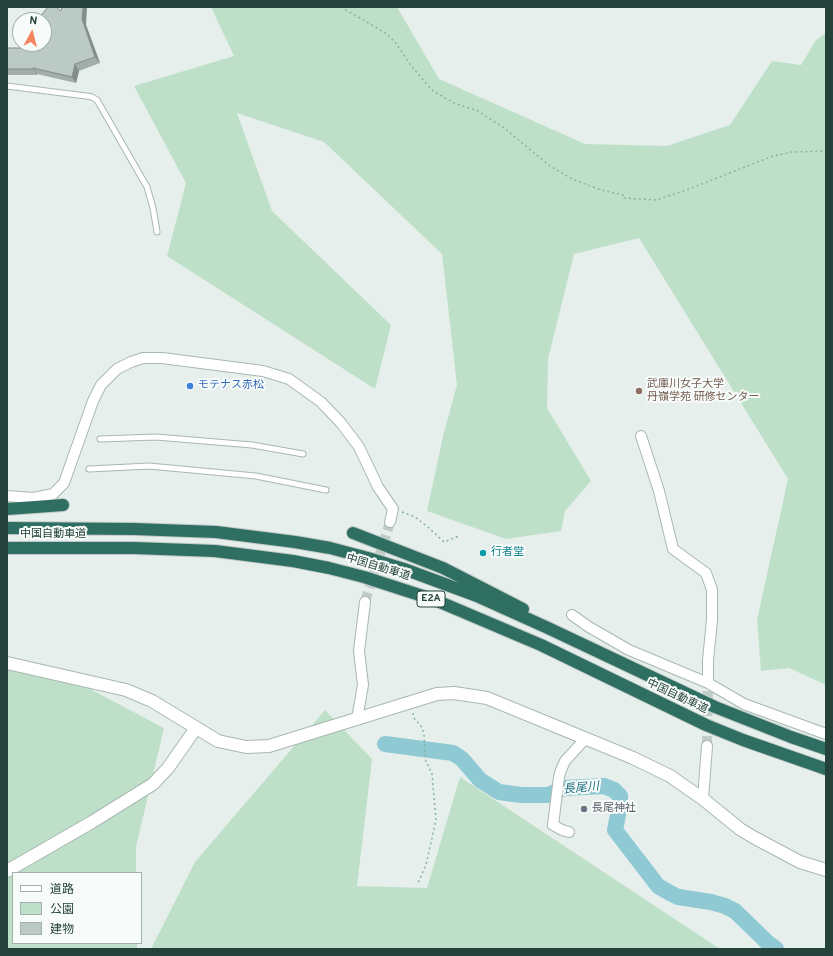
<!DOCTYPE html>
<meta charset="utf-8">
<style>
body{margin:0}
#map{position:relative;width:833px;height:956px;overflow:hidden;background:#e6efeb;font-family:Overpass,"Noto Sans JP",sans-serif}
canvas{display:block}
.frame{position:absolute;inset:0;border:8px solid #24423a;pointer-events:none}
.legend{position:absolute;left:12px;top:872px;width:130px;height:72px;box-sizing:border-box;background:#f7fbf9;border:1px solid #a3b1ad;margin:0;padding:5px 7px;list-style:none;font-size:12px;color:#24423a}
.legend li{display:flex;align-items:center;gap:8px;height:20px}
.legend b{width:20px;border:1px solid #a3b1ad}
.north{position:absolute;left:12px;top:12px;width:40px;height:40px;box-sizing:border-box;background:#f7fbf9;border:1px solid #a3b1ad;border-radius:50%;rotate:7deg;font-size:11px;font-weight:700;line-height:16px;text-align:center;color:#24423a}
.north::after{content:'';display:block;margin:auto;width:14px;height:18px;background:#f4845f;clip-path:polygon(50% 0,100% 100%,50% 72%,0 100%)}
</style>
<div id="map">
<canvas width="833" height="956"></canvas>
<div class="frame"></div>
<ul class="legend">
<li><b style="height:5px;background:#fff"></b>道路</li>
<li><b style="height:11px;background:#bfe0c8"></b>公園</li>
<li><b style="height:11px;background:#bbcac4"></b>建物</li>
</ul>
<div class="north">N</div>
</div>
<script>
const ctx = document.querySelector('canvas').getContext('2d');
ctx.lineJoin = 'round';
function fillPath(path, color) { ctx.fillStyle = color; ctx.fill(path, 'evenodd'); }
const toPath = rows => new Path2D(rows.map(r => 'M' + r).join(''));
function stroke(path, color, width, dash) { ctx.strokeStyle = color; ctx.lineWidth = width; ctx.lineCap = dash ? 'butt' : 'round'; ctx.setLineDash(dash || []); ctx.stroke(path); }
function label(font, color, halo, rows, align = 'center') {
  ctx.font = font + ' Overpass,"Noto Sans JP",sans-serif'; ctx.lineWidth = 4; ctx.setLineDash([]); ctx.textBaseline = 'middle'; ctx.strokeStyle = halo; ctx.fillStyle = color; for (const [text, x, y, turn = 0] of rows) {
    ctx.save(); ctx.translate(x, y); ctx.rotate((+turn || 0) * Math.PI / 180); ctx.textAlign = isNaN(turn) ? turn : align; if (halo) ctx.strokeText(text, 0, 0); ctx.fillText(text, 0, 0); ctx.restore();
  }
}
const green = toPath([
 [211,7,397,7,439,79,585,144,667,146,730,125,772,61,801,65,816,40,826,33,826,685,789,668,761,671,757,620,788,479,639,238,574,254,548,359,547,408,591,481,565,511,561,531,506,539,427,511,444,432,457,385,442,254,324,142,237,113,272,211,391,325,375,389,167,256,186,183,134,86,234,56],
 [7,666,88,688,164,728,136,847,136,873,13,873,13,943,137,943,137,949,7,949],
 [325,710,372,759,357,886,427,888,460,777,720,949,151,949,195,862]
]);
const river = toPath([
 [385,744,453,753,462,759,480,780,499,792,521,795,548,795,564,788,604,786,614,790,620,796,620,805,615,830,658,886,670,893,678,897,711,902,725,906,735,911,768,943,776,949]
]);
const minorTunnel = toPath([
 [365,602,390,522],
 [707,746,708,683]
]);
const path = toPath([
 [341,7,387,34,395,42,412,67,433,91,454,103,478,111,504,128,550,166,572,179,601,190,623,195,623,198,656,200,689,189,773,156,792,152,826,151],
 [402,512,415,517,429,528,444,542,459,536],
 [413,713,414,718,421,726,424,734,425,759,432,774,436,820,426,865,418,883]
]);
const service = toPath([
 [7,86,86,96,92,97,97,100,147,187,153,208,157,232],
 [100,439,156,437,252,445,303,454],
 [89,469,149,466,256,476,326,490]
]);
const minor = toPath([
 [641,436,659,491,673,549,706,573,712,590,712,620,708,660,708,683],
 [7,496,33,498,53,494,64,483,93,401,101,385,117,369,131,362,143,358,162,358,263,371,289,379,321,402,341,423,359,447,378,487,393,509,390,522],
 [572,615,589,627,629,650,708,683,744,704,826,734],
 [357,719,363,685,359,651,365,602],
 [703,799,707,746],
 [569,832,562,830,553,825,559,777,561,770,565,761,586,738]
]);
const tertiary = toPath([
 [7,663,126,690,152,701,218,741,246,747,269,746,437,694,454,693,487,698,633,758,670,776,703,799,740,829,753,837,800,862,826,870],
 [7,871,92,822,153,784,168,768,196,728]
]);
const motorway = toPath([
 [7,509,63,505],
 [7,528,134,529,216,532,295,542,330,548,368,558,404,569,477,596,548,628,715,707,791,737,826,749],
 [353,533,443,568,523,609],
 [7,548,134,548,215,551,293,561,329,568,364,577,435,600,468,614,541,645,706,725,743,740,826,769]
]);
const wall = toPath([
 [61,11,86,25,100,63,79,71,76,83,37,74,37,75,7,75,7,48,23,48,13,36,20,30,20,44,44,44,32,20,38,19]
]);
const shadedWall = toPath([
 [83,7,87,7,86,25,100,63,95,57,82,19],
 [75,64,79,71,76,83,72,77],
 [33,68,37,74,37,75,33,69]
]);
const building = toPath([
 [48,7,56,7,61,11,62,7,83,7,82,19,95,57,75,64,72,77,33,68,33,69,7,69,7,48,24,48,20,44,44,44,44,20,32,20,36,16,38,19,48,7],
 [20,30,20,43,13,36,20,30]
]);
const markers = [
 [190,386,4,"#3f7fe0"],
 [639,391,4,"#8d6e63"],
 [483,553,4,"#0f9aa8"],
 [584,809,4,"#6b7280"]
];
const shields = [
 [431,599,28]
];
const shieldNames = [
 ["E2A",431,599]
];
const educationNames = [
 ["武庫川女子大学",647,385],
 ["丹嶺学苑 研修センター",647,398]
];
const shopNames = [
 ["モテナス赤松",198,386]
];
const streetNames = [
 ["中国自動車道",53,535],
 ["中国自動車道",378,568,17],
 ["中国自動車道",677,697,25]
];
const cultureNames = [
 ["行者堂",491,553]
];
const worshipNames = [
 ["長尾神社",592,809]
];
const waterNames = [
 ["長尾川",581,789,-5]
];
fillPath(green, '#bfe0c8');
stroke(river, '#8ec9d4', 16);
stroke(minorTunnel, '#bfccc8', 10, [10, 5]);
stroke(service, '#a8b8b2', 7);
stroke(minor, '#a8b8b2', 12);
stroke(tertiary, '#a8b8b2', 14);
stroke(motorway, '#c2cac8', 14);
stroke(path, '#86b3a5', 1.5, [2, 3]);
stroke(service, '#fff', 5);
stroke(minor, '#fff', 10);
stroke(tertiary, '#fff', 12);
stroke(motorway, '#2f6f62', 12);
fillPath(wall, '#a1aea9');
fillPath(shadedWall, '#838d89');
fillPath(building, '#bbcac4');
stroke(building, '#838d89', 1);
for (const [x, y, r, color] of markers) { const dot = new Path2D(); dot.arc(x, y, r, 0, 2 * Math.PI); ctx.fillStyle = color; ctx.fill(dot); stroke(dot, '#f7fbf9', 1.5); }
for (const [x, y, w] of shields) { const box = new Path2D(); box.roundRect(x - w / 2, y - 8, w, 16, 3); ctx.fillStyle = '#f7fbf9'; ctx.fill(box); stroke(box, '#24423a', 1); }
label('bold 10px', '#24423a', null, shieldNames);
label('11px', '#785e54', '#f7fbf9', educationNames, 'left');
label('11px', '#366cbe', '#f7fbf9', shopNames, 'left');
label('11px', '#24423a', '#f7fbf9', streetNames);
label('11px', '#0d838f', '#f7fbf9', cultureNames, 'left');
label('11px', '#5b616d', '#f7fbf9', worshipNames, 'left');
label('italic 12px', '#1c6f80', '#f7fbf9', waterNames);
</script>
